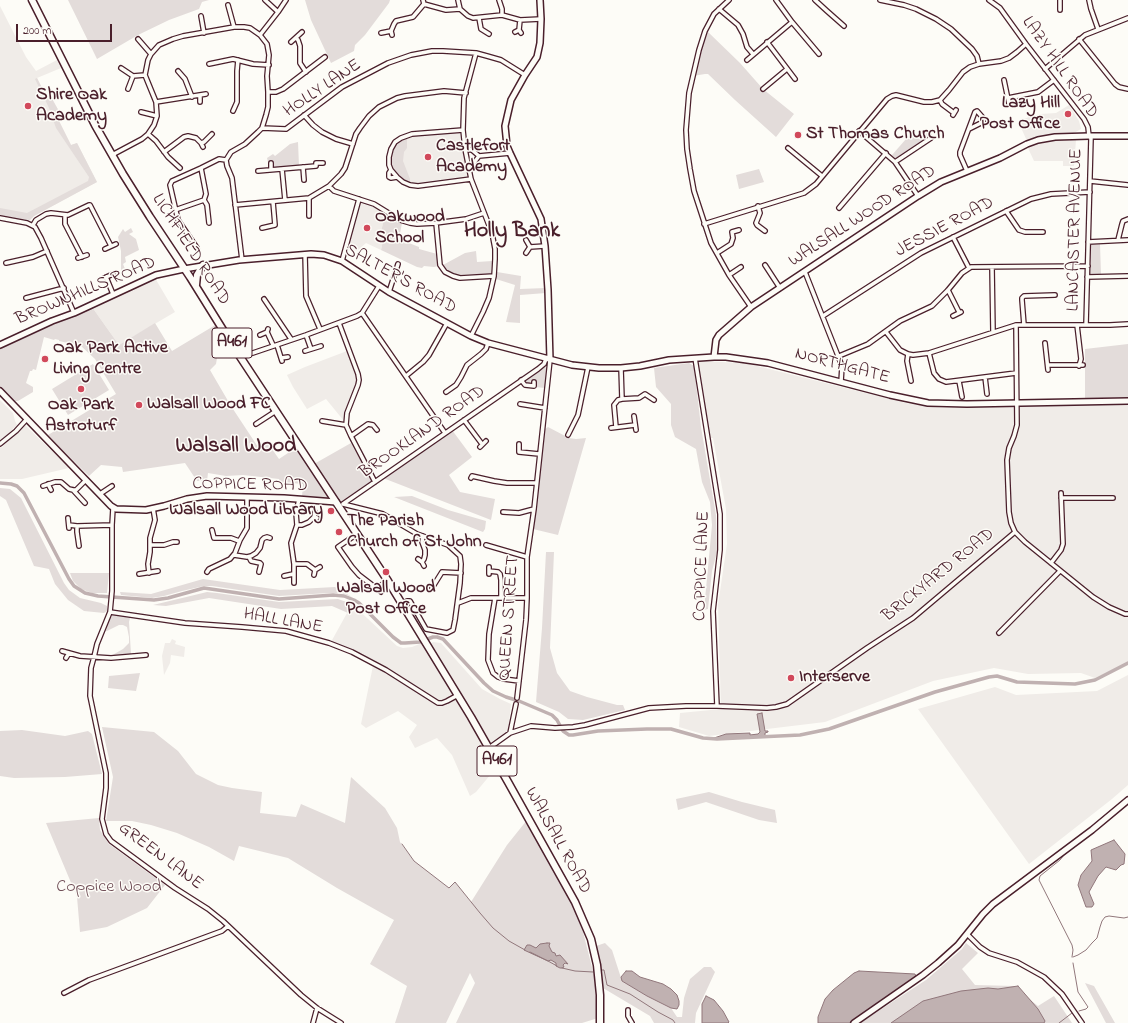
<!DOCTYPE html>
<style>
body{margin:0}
#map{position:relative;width:1128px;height:1023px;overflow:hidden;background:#fdfcf7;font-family:"Indie Flower",sans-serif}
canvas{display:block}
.scale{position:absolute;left:16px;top:24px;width:96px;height:18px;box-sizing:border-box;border:2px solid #4a1f2b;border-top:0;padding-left:5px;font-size:12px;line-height:14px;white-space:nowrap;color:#4a1f2b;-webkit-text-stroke:3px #fdfcf7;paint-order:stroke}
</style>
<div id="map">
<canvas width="1128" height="1023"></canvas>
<div class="scale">200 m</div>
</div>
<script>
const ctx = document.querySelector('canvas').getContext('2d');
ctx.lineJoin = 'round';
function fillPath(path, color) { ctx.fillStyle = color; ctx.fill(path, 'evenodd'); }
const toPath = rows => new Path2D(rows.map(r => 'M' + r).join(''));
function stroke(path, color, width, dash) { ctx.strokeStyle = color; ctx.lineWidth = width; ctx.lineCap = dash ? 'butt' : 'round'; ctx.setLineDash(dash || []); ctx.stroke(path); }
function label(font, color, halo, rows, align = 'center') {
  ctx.font = font + ' "Indie Flower",sans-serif'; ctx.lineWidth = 3; ctx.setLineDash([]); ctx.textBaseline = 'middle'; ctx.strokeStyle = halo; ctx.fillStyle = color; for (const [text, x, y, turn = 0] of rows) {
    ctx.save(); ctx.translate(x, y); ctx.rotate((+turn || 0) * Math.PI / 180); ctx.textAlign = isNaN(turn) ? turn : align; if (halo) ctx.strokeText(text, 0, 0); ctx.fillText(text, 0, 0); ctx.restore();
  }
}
const built = toPath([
 [0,6,26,57,36,71,57,60,61,68,37,78,46,96,50,95,61,115,57,117,71,145,77,143,97,182,34,216,30,220,0,216],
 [1069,105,1079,121,1081,129,1074,133,1041,137,1027,141,1018,121,1029,117,1041,114,1056,113],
 [460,132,467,176,417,183,410,183,393,170,391,165,392,157,394,149,396,144,407,137],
 [1076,140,1074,166,1063,166,1063,161,1034,161,1028,148,1033,146,1051,141],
 [360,201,371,203,385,212,381,233,384,236,381,250,366,243,357,251,347,250],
 [155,278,175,312,119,345,92,307],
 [347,351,356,374,357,380,344,421,326,399,307,409,293,387,287,375,305,367],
 [697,361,745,363,906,403,927,406,942,408,1128,404,1128,662,1095,678,1081,673,1028,674,994,668,933,681,825,722,709,736,679,727,680,713,721,709,718,605,727,544,726,509,713,438,710,438],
 [0,400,13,413,15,421,17,425,0,441],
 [25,425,63,462,69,468,22,479,0,479,0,448,2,447],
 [352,604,397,646,403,648,412,647,422,643,496,768,476,792,470,796,452,755,437,738,415,748,409,737,417,725,398,711,366,728,361,724,374,661,331,642],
 [172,639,176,641,175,644,185,647,184,657,171,655,170,663,164,675,162,656,165,643,170,643],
 [433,642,441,643,482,689,500,699,511,704,508,732,489,743,429,645],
 [1128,675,1128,785,1112,799,1029,864,918,709,995,687,1016,695,1097,691]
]);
const green = toPath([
 [68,0,209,0,202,2,199,9,169,20,138,35,97,59],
 [305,0,390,0,389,3,365,35,355,45,354,51,331,63,311,20],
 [707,31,740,63,763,89,794,114,776,137,735,100,708,74,705,74,693,76,700,50],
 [37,78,46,96,50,95,61,115,57,117,71,145,77,143,97,182,34,216,30,220,0,216,0,208,27,213,88,181,89,177,56,128,49,108,35,79],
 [926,132,928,137,927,138,897,158,895,158,892,155,906,139],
 [407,137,407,148,404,152,403,161,410,179,410,183,403,181,398,177,393,170,391,165,392,157,394,149,396,144,402,139],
 [298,142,299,166,274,167,273,161,268,162,267,158,273,154,275,156,290,144],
 [759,169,764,182,739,189,736,175],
 [385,212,402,223,399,239,419,247,419,249,437,254,438,266,434,267,424,266,422,268,417,267,381,250,384,236,381,233],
 [131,228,133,232,129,234,136,239,139,250,125,257,126,262,123,264,125,269,121,274,121,251,118,237,123,229,125,232],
 [1100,244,1101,274,1092,275,1090,274,1090,246,1091,245],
 [476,251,477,262,492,261,491,274,455,275,448,271,443,265,465,253],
 [497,272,521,276,520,289,546,288,546,293,520,295,520,323,506,322,515,285,496,279],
 [92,307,119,345,155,323,172,351,217,324,234,350,217,358,216,364,210,370,231,406,258,447,267,442,279,459,297,447,333,501,302,497,303,484,280,482,279,479,243,475,226,476,208,473,207,481,197,481,185,463,123,472,122,467,101,465,89,476,48,436,48,435,116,394,95,359,81,346,59,341,59,340,55,339,54,340,44,337,36,370,33,369,32,371,30,371,26,383,33,387,33,392,18,401,15,401,11,399,0,387,0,349],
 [1128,344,1128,397,1085,399,1085,349],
 [689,363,694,366,701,427,716,515,717,552,712,571,708,609,704,610,712,525,710,502,702,482,696,449,675,437,671,425,671,404,656,387,654,368],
 [93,364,109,390,68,415,52,389],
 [542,367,545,367,547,368,545,388,535,387,535,381,531,380,530,384,526,383,524,381,524,380],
 [548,427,569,438,576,439,586,438,558,535,533,529,544,430],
 [452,430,472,457,449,475,460,492,495,499,491,520,383,478],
 [351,443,372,482,339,504,314,464],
 [0,488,10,489,21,498,64,583,69,590,80,598,101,603,107,606,107,611,104,613,84,611,68,600,55,584,49,569,34,566,6,500,0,496],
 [412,496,448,510,486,521,485,529,483,532,394,497],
 [546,552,554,552,550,648,557,673,570,691,587,697,617,705,623,705,625,710,583,720,568,719,559,712,536,702,542,628],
 [70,573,109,573,107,593,92,593,81,589,73,581],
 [203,579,280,590,335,587,352,597,342,593,329,593,279,596,212,586,204,586,182,591,164,596,152,598,121,595,120,592,151,594],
 [207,592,217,593,279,602,338,599,352,604,348,613,332,606,281,609,209,598,166,606,153,605],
 [113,615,121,616,130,618,129,622,131,654,109,657,123,649,129,643,129,637,127,627,123,625,119,625,107,631,106,631,109,620],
 [140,673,136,691,108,688,109,676],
 [102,727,154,732,178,751,196,774,218,785,232,788,262,792,260,813,296,817,301,804,345,823,351,777,385,808,397,828,400,842,414,861,449,888,455,882,471,902,507,845,527,820,560,883,572,904,583,932,594,975,598,1018,582,1023,456,1023,475,983,470,973,446,1023,395,1023,407,986,370,964,394,920,337,888,288,858,239,846,234,861,209,847,177,833,151,825,132,821,106,821,113,777],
 [22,730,65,736,88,731,92,734,102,774,65,777,14,778,0,776,0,731],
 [709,792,742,802,775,810,777,823,759,820,706,802,678,810,676,799],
 [99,818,100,830,109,844,165,885,147,908,107,927,80,932,77,897,46,823],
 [605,943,612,950,622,981,647,996,671,1008,677,1017,682,1017,684,998,690,979,704,967,711,967,715,972,696,1013,695,1023,654,1023,650,1016,603,988,596,946],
 [966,943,978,953,962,969,975,985,1014,986,1038,1006,1054,996,1072,1023,860,1023,926,980,962,949],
 [1085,983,1094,986,1115,1023,1106,1023]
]);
const water = toPath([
 [762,713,765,731,768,731,768,732,765,733,765,737,711,739,726,734,750,733,750,735,758,734,760,732,757,714,762,713],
 [1114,840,1125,854,1124,864,1121,865,1116,870,1106,867,1098,876,1089,892,1094,904,1092,907,1086,907,1078,885,1081,875,1092,861,1091,850,1114,840],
 [547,943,550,943,549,946,552,952,555,953,556,956,560,955,568,964,565,963,563,965,564,967,562,968,560,968,556,966,556,963,551,960,548,961,524,950,527,945,530,945,536,948,540,944,547,943],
 [626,971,632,971,640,977,663,984,671,989,677,995,679,1001,679,1005,677,1009,671,1008,647,996,622,981,621,977,626,971],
 [859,971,915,974,916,976,851,1023,818,1023,818,1017,825,999,833,990,854,973,859,971],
 [1018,986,1038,1009,1045,1021,1044,1023,891,1023,923,1001,961,991,988,988,998,989,1018,986],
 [706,996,714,1000,723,1011,729,1022,728,1023,702,1023,702,1004,706,996]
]);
const stream = toPath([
 [402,844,414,861,449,888,455,882,480,913,493,928,509,941,525,950],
 [1064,855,1060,860,1040,876,1039,880,1072,945,1073,950,1072,957],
 [953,946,971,925],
 [530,952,548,961,557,966],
 [1073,957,1078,955,1086,950,1092,943,1097,938,1100,927,1102,921,1105,917,1109,916,1124,918,1128,917],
 [1073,963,1078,992,1088,1007,1086,1009,1079,1011],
 [562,968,575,971,593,972],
 [601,970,604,970,607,985,630,994,658,1012,673,1020,675,1023],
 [924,971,932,965],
 [916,976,920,974],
 [1059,1023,1072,1013]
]);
const canal = toPath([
 [0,483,11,484,17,486,24,493,69,579,74,586,85,593,98,596,154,600,168,598,204,588,279,599,333,595,344,596,354,600,359,603,393,637,401,643,405,643,420,642,433,637,437,637,443,639,484,683,493,691,506,697,519,701,552,715,557,720,563,731,569,735,573,735,598,731,647,729,671,729,703,738,717,739,800,735,829,729,935,692,989,677,997,676,1017,682,1075,684,1095,680,1128,663]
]);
const street = toPath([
 [265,0,278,12],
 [423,0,424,4,446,10,460,9],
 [458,0,460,9,468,16,473,18,502,15,520,20,541,19],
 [499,0,502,9,502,15],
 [729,0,714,14,705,31,699,50,689,93,686,130,687,149,690,169,694,191,711,243,729,275,751,307],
 [776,0,792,22,819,54],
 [815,0,827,11,844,26],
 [880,0,904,5,916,9,936,19,951,29,972,49,977,56,979,64],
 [989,0,1000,8,1026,44,1084,119,1088,127,1089,136,1091,138,1086,325],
 [1060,0,1060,10],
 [1089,0,1091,9,1098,29],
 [228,5,234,27],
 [719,9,738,25,743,34,747,47,753,54],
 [201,16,204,33],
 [479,18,481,29,489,34],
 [519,30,520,20],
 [515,32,519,30,521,33],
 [381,33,391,31],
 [260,35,278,12,286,0],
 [392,35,391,31,394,24,396,21,413,17,424,4],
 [296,38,298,40,300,46,300,63,306,72],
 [138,39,151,54],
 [1079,39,1115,84,1119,87,1128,89],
 [291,42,302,32],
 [767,42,795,79],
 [747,60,792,22],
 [209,64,233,59,253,64,269,65],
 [121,68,133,76,145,75],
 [1045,69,1085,35,1128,18],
 [178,71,185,79,192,97],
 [1004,80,1009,104],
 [128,89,133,76],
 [763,89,787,69],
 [268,92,276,92,283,89,325,57],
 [200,96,200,102],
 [1008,98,1038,92,1054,80],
 [940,100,942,104,954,113],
 [156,102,206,94],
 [233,111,237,102,237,71,238,60],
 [141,112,157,116],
 [304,115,313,125,322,132,336,139,353,144],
 [953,115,956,110],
 [262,128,286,129,342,87,388,63,411,55,432,51,443,51,476,53,487,56,501,60,525,75],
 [463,130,412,134,401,138,395,142,391,149,389,157,389,165,391,170,397,177,403,182,410,185,418,186,471,179],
 [859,131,895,162,918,196],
 [148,134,156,141,168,157,180,168],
 [201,143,204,142,212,134],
 [788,148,822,176],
 [465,149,472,150,479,156],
 [164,152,184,137,188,136,196,138,201,143,203,147],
 [112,155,142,139,148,134,154,125,157,116,156,102,147,80,145,75,148,60,151,54,159,45,173,39,183,36,234,27,244,27,250,28,260,35,267,44,269,55,267,76,268,92,268,107,266,115,262,128,258,132,245,144,231,152,226,160,227,166,232,178,242,260],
 [479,156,510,153],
 [895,162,931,138],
 [271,163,271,170],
 [468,166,473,164,479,156],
 [303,167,304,180],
 [282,169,285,200],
 [391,170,389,173,389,177,391,178,397,177],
 [258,171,316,166,316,163,323,163],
 [967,171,960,155,960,152,975,112,977,111,984,119,983,122,969,129],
 [1090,181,1128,185],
 [329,186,334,191,374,204,400,220,410,223,417,224,436,223,466,219,484,213],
 [204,200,207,205,209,223],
 [235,205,309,198,329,186,341,174,345,168,356,134,360,128,369,116,379,107,397,98,405,96,444,91,466,93],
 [758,206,760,213,756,223,757,225,765,231],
 [839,208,886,153],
 [175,210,204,200,206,194,201,168],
 [1006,211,1019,230,1025,232,1043,232],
 [65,216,65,224,82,257],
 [309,216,309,198],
 [0,218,27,223,35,227,41,238,74,313],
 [436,223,440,265,445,272,453,276,460,278,494,276],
 [704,224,804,193,816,184,887,99,892,96,896,95,924,102,932,102,940,100,949,90,963,72,970,67,979,64,1001,61,1009,58,1017,52,1026,44],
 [33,225,36,220,46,214,51,213,68,215,89,205,90,205,111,246],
 [262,228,275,225,273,202],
 [953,237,969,268],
 [526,240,530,247,526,253],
 [1118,240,1122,224,1123,221,1128,219],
 [1088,242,1128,240],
 [530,247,545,246],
 [197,248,178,220,170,185,172,181,201,168,219,159,226,160],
 [105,249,116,244],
 [717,253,731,244,733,238,732,232,739,230],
 [305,254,306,296,320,329],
 [78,258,87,255],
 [342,261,359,199],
 [6,263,33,257,47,251],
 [765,265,780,288],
 [992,267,993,332],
 [805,272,842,366,841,382],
 [729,275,741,267],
 [106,277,113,294],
 [1087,277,1128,276],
 [100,280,113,274],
 [948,290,959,312],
 [389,292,398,264],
 [26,298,64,288],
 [264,299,291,339],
 [362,313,445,433],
 [823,316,921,253,1031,199,1051,194,1090,192],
 [953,316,961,312],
 [339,323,358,374,359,380,358,385,347,413,346,425,351,436,375,482],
 [1016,325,1017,425,1014,436,1009,448,1007,460,1009,512,1011,523,1015,532,1025,542,1093,597,1109,607,1125,614,1128,614],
 [1024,325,1022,300,1022,298,1024,296,1055,295],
 [1077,325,1081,359,1079,366],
 [268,329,267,332,273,345],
 [886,332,900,350,908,354,913,355,929,353,1016,325,1110,325,1128,324],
 [260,335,267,332],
 [306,335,311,349],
 [471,336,483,312,489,298,494,276,495,259,495,249,492,233,471,179,465,149,463,130,464,98,476,53],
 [1045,343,1048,370],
 [277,345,282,361],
 [305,351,321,346],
 [929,353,934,373,939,379,946,382,1016,373],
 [908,354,907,361,911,381],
 [839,356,868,344,900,321,932,306,948,290,962,273,971,267,1088,266],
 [241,357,306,335,357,316,362,313,379,286],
 [281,358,288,357],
 [695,358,720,514,720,550,713,611,717,706],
 [1048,365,1083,365],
 [406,376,423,362,429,355,447,323],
 [985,377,987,394],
 [521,380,525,385,534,386,534,382],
 [959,381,962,397],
 [446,392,456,385,461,377,467,365,481,354,486,349,488,343],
 [622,399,639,398,645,394,654,400],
 [520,404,545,408],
 [634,416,636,430],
 [464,420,482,444],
 [322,421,346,425],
 [256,424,276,411],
 [616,427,614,405,618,400,622,399,621,368],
 [611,428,635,425],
 [568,435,578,415,588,367],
 [351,436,368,424,373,425,377,430],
 [0,444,16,431,27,419],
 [519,444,519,452,539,454],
 [480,447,486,441],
 [471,478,472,476,494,481,507,483,536,483],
 [48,484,51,490],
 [43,486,55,482,61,482,69,489,73,490,76,490,86,480],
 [73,490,85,503],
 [100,494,112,486],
 [1061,498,1113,498],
 [343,504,383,514,417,534,448,545,460,556,461,564,460,583,455,620,453,630,447,633,426,629,410,601,407,601,402,604],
 [343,504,538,369,544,364,546,359],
 [113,508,112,525,112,591,110,612,97,644,94,657,91,668,90,696,106,773,106,788,102,819,106,834,111,841,175,888,208,909,223,921,301,995,317,1008,341,1023],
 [315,512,314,517,317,518],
 [503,512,519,513,534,509],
 [68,518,69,528],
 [69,525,77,526,112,525],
 [297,525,302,525,309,522,314,517],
 [77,526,77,532,79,546],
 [212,530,214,538,231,538,239,541],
 [357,534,338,547,352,567,359,575,376,588,388,581],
 [150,545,164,545,173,542,177,542],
 [486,545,527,557],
 [234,555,247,557,251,556,256,553,260,548,262,540,264,538,267,537,270,538],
 [249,557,251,561,260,563,261,564,259,572],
 [418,559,422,562,424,566],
 [422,562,424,559,425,555,425,550,422,542,423,536],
 [1051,563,1061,550,1063,544,1061,493],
 [294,564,307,564,315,570],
 [489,571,498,572,500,574,501,580,501,598],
 [207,572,209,569,230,559,235,553,240,540,247,528,247,497],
 [149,573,148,564,150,552,150,538,155,520,153,508],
 [139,574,158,571],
 [489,574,489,567],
 [314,575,315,570,320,567],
 [284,576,293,574],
 [294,583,294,564,291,543,297,525,296,513,299,499],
 [376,588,381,592],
 [432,588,442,572,461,573],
 [495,598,489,634,488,660,493,673,498,677,504,679,519,681],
 [458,603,471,598,527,598],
 [110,612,185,623,242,627,286,631,329,643,352,652,386,670,438,703,442,703,447,701,458,695],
 [999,633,1060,571],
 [62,651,80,656,111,658,146,655],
 [66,658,69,653],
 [517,698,526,620,527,598,527,557,534,509,550,360],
 [510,733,516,704],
 [489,748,510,733,531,726,555,728,573,727,585,725,649,708,686,706,717,706,767,708,776,707,787,704,867,648,913,618,1015,532],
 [967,934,980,947,989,953,1017,962,1044,977,1062,994,1082,1023],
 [64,993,89,980,222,931,228,926],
 [628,1010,628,1016,632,1023],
 [313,1023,317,1008]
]);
const secondary = toPath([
 [540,0,541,19,540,43,537,57,525,75,511,100,505,126,507,146,510,153,541,219,545,246,548,290,550,360],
 [0,345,52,321,74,313,156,275,184,269,239,260,311,254,324,255,342,261,389,292,471,336,488,343,572,365,599,368,621,368,640,366,669,360,714,357,726,357,768,363,890,395,928,403,967,404,1128,401],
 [714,357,716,340,719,335,751,307,918,196,941,182,1000,158,1027,144,1038,140,1055,137,1089,136,1128,136],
 [0,391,111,506,116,509,146,510,164,506,187,499,207,496,284,498,336,502],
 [854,1023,923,975,938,963,958,945,983,914,993,904,1092,830,1128,800]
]);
const highway = toPath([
 [32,0,95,125,123,174,150,217,190,277,233,346,388,581,471,717,508,782,575,902,591,939,597,965,600,995,600,1023],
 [196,285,197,275,203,265]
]);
const markers = [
 [28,106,4,"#d1495b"],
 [1068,114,4,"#d1495b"],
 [798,135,4,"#d1495b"],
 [428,157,4,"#d1495b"],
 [367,228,4,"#d1495b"],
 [45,359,4,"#d1495b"],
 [81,389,4,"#d1495b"],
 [139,405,4,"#d1495b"],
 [331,511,4,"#d1495b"],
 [339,532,4,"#d1495b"],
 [386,572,4,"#d1495b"],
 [791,678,4,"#d1495b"]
];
const shields = [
 [232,343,40],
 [497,761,40]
];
const shieldNames = [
 ["A461",232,343],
 ["A461",497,761]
];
const streetNames = [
 ["LAZY HILL ROAD",1059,68,55],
 ["HOLLY LANE",323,89,-34],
 ["WALSALL WOOD ROAD",863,217,-33],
 ["JESSIE ROAD",945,228,-28],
 ["LANCASTER AVENUE",1076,230,-89],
 ["LICHFIELD ROAD",190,250,57],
 ["SALTER'S ROAD",400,280,29],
 ["BROWNHILLS ROAD",86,292,-23],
 ["NORTHGATE",842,367,15],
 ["BROOKLAND ROAD",423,433,-35],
 ["COPPICE ROAD",250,486,1],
 ["COPPICE LANE",703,566,-88],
 ["BRICKYARD ROAD",939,576,-39],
 ["QUEEN STREET",510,618,-86],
 ["HALL LANE",283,622,10],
 ["WALSALL ROAD",557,841,61],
 ["GREEN LANE",160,857,37]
];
const poiNames = [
 ["Shire Oak",36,96],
 ["Academy",36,117],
 ["Lazy Hill",1060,104,"right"],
 ["Post Office",1060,125,"right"],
 ["St Thomas Church",806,135],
 ["Castlefort",436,147],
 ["Academy",436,168],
 ["Oakwood",375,218],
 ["School",375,239],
 ["Oak Park Active",53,349],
 ["Living Centre",53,370],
 ["Walsall Wood FC",147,405],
 ["Oak Park",81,406,"center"],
 ["Astroturf",81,427,"center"],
 ["Walsall Wood Library",323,511,"right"],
 ["The Parish",347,522],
 ["Church of St John",347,543],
 ["Walsall Wood",386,589,"center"],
 ["Post Office",386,610,"center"],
 ["Interserve",799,678]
];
const parkNames = [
 ["Coppice Wood",109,888]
];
const districtNames = [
 ["Holly Bank",512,232],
 ["Walsall Wood",236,447]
];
fillPath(built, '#f0ece8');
fillPath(green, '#e3dcda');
fillPath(water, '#c0b1b1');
stroke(water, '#91777b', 1);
stroke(stream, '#91777b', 1);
stroke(canal, '#c0b1b1', 3.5);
stroke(street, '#4a1f2b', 6);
stroke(secondary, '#4a1f2b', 8);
stroke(highway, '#4a1f2b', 9);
stroke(street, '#fdfcf7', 3.5);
stroke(secondary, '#fdfcf7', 5);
stroke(highway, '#fdfcf7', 6);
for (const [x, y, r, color] of markers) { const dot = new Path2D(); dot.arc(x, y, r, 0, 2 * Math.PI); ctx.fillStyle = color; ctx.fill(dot); stroke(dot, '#fdfcf7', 1.5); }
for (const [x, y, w] of shields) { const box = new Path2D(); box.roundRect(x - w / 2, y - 15, w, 30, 3); ctx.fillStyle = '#fdfcf7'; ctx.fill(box); stroke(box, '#4a1f2b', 1); }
label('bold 17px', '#4a1f2b', null, shieldNames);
label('18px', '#4a1f2b', '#fdfcf7', streetNames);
label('bold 18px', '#4a1f2b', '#fdfcf7', poiNames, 'left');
label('18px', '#704e57', '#fdfcf7', parkNames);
label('bold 22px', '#4a1f2b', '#fdfcf7', districtNames);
</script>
